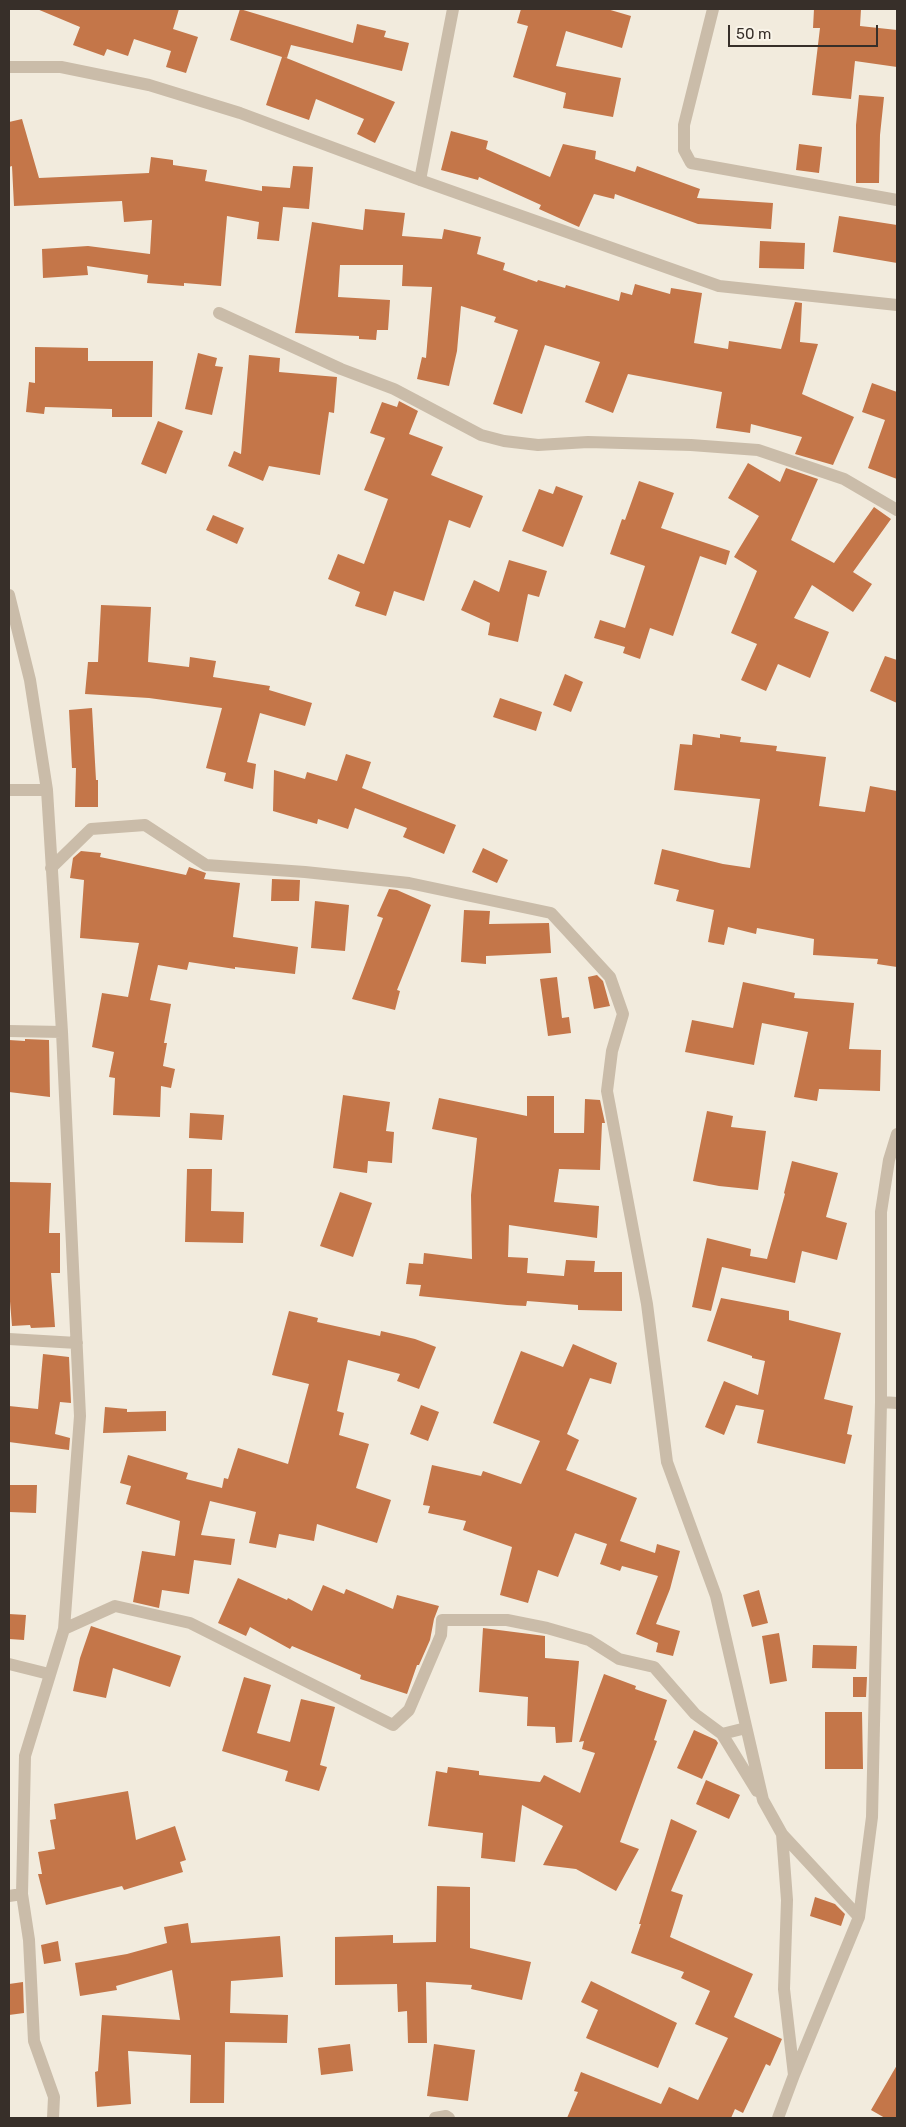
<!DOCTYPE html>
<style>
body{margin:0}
#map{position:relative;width:906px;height:2127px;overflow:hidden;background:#f2ebdd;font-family:Rubik,sans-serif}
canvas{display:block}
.frame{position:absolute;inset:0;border:10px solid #372f29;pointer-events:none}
.scale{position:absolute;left:728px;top:25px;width:150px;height:22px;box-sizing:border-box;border:2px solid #372f29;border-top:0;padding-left:6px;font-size:15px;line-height:18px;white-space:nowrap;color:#372f29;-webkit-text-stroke:4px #f9f4e9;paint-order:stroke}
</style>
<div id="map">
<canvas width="906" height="2127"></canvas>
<div class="frame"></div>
<div class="scale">50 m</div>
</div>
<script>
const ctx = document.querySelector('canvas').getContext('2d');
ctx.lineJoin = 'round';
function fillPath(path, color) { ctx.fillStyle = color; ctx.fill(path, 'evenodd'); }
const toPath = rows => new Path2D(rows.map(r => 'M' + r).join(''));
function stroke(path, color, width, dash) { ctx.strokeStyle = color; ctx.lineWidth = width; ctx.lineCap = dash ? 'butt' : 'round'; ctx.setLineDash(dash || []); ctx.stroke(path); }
const building = toPath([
 [37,9,179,9,173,29,198,37,186,73,166,67,171,51,134,39,128,56,107,49,104,56,73,45,80,27],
 [240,9,353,43,357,24,386,31,384,37,409,43,402,71,291,45,287,58,284,57,395,102,375,143,357,134,364,119,316,99,309,120,266,105,282,57,230,40],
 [521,9,607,9,631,16,622,48,566,31,556,66,621,78,613,117,563,108,566,93,513,77,528,26,517,23],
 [814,9,861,9,860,26,897,30,897,67,855,61,851,99,812,95,820,28,813,28],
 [859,95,884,97,880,135,879,183,856,183,856,125],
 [22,119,39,178,149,173,151,157,173,160,173,165,207,170,205,181,262,191,262,186,290,188,293,166,313,167,309,209,283,207,279,241,257,239,259,222,227,216,221,286,184,283,184,286,147,283,148,275,87,266,88,275,43,278,42,249,88,246,150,254,152,220,124,222,122,201,14,206,12,166,9,167,9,122],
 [451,131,488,141,486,149,550,177,563,144,596,151,595,159,635,172,637,166,700,189,697,198,773,203,771,229,698,224,615,194,614,199,594,194,579,227,539,209,541,205,479,177,478,180,441,170],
 [799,144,822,147,819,173,796,170],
 [365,209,405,213,402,236,442,239,444,229,481,237,477,254,505,263,503,270,537,282,538,280,565,288,566,285,619,301,621,292,632,295,635,284,670,294,671,288,702,293,694,343,728,349,729,341,781,349,795,302,802,303,800,342,818,344,802,394,854,417,833,465,795,454,802,437,751,424,750,433,716,428,722,392,628,374,613,413,585,402,600,362,545,345,522,414,493,404,518,330,494,322,496,317,461,306,457,351,449,386,417,379,422,357,426,358,432,287,402,286,403,265,340,265,338,297,390,300,388,330,377,330,376,340,359,339,359,336,295,333,312,222,363,230],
 [839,216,897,225,897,263,833,252],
 [760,241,805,243,804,269,759,268],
 [35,347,88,348,88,361,153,361,152,417,112,417,112,409,45,407,44,414,26,412,29,382,35,383],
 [198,353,217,358,215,366,223,367,212,415,185,409],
 [249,355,280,358,279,372,337,377,334,413,329,412,320,475,269,466,263,481,228,466,234,451,241,454],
 [872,383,897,392,897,479,868,468,885,420,862,412],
 [399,401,418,411,409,434,443,447,431,475,483,496,470,528,449,520,424,601,394,591,386,616,355,606,360,592,328,579,338,554,364,564,388,499,364,490,385,438,370,433,382,402,397,407],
 [158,421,183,431,166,474,141,464],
 [748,463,780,482,786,468,818,479,791,540,834,563,874,507,891,519,853,572,872,584,853,612,812,585,794,618,829,632,810,678,778,664,766,691,741,680,757,644,731,633,757,571,734,557,759,516,728,498],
 [639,481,674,493,661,528,730,551,726,565,700,556,673,636,650,628,640,659,623,653,625,647,594,638,600,620,625,628,645,566,610,554,622,519,625,520],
 [556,486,583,496,563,547,522,531,539,489,553,494],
 [213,515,244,528,237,544,206,530],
 [509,560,547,571,539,597,528,594,518,642,488,635,490,623,461,610,474,580,499,592],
 [101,605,151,607,148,662,189,667,190,657,216,661,213,677,270,686,269,690,312,703,305,726,260,713,247,762,256,764,253,789,224,781,226,773,206,768,222,708,149,698,85,694,88,662,98,662],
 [885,656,897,660,897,703,870,691],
 [565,674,583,682,571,712,553,705],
 [500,698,542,712,536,731,493,717],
 [92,708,96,780,98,780,98,807,75,807,76,768,72,768,69,710],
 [693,734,720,738,720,734,741,737,740,742,777,746,776,751,826,757,819,806,865,812,870,786,897,791,897,967,877,964,878,959,813,955,814,939,757,928,756,934,728,927,724,945,708,942,714,910,676,901,679,890,654,884,662,849,723,864,750,868,760,799,674,790,680,744,692,745],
 [346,754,371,762,362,788,456,825,444,854,403,837,407,828,355,808,348,829,318,819,317,824,273,811,274,770,305,779,307,772,337,781],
 [483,848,508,860,497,883,472,872],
 [81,851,101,853,100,857,186,875,189,867,206,873,204,879,240,883,233,937,298,947,295,974,235,967,235,969,189,962,187,970,158,965,150,1000,171,1004,164,1043,167,1043,163,1066,175,1069,171,1088,161,1086,160,1117,113,1115,115,1078,109,1077,114,1052,92,1047,102,993,128,997,139,943,80,938,84,880,70,878,73,858],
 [272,879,300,880,299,901,271,901],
 [389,889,397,890,431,905,397,990,400,991,395,1010,352,999,383,918,377,916],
 [315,901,349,905,345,951,311,948],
 [464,910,490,911,489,924,549,923,551,953,486,956,486,964,461,962],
 [597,975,603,981,610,1006,594,1009,588,977],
 [557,977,562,1018,569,1017,571,1033,548,1036,540,979],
 [743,982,795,993,794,998,854,1003,849,1049,881,1050,880,1091,819,1089,817,1101,794,1097,808,1032,762,1023,754,1065,685,1052,692,1020,733,1028],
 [25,1039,49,1040,50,1097,9,1092,9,1040,25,1041],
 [343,1095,390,1102,386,1131,394,1132,392,1163,368,1161,367,1173,333,1168],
 [527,1096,554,1096,554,1133,584,1133,585,1099,600,1100,605,1123,602,1123,600,1170,559,1169,554,1202,599,1206,597,1238,509,1225,508,1257,528,1258,527,1273,564,1276,566,1260,595,1261,594,1272,622,1272,622,1311,578,1310,578,1305,527,1301,526,1306,507,1305,419,1296,421,1285,406,1284,409,1263,423,1264,424,1253,472,1259,471,1195,477,1138,432,1129,439,1098,527,1116],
 [707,1111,733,1116,731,1127,766,1131,758,1190,719,1186,693,1181],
 [190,1113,224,1115,222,1140,189,1138],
 [792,1161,838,1173,826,1217,847,1223,837,1260,802,1251,795,1283,722,1267,711,1311,692,1307,707,1238,751,1249,750,1256,767,1259,785,1194,784,1193],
 [187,1169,212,1169,211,1211,244,1212,243,1243,185,1242],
 [9,1182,51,1183,49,1233,60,1233,60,1273,51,1273,55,1327,31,1328,30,1325,12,1326,9,1289],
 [340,1192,372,1203,353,1257,320,1246],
 [721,1298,789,1311,789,1320,841,1333,824,1399,853,1406,847,1434,852,1435,845,1464,757,1443,764,1410,736,1405,724,1435,705,1427,724,1381,758,1395,765,1361,752,1358,752,1356,707,1341],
 [289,1311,318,1318,317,1322,380,1336,381,1331,415,1339,436,1347,419,1389,397,1381,400,1374,348,1360,337,1411,344,1413,339,1435,369,1444,356,1488,391,1500,377,1543,317,1524,314,1541,279,1534,276,1548,249,1543,256,1512,210,1501,201,1535,235,1539,231,1565,194,1560,189,1594,162,1590,159,1608,133,1602,142,1551,175,1556,180,1521,126,1504,131,1486,120,1483,128,1455,188,1473,186,1479,222,1488,224,1478,228,1479,238,1448,288,1464,309,1384,272,1375],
 [573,1344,617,1363,611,1384,590,1378,567,1434,579,1440,566,1470,637,1498,620,1541,655,1553,657,1544,680,1551,670,1589,656,1624,680,1631,673,1656,656,1652,658,1643,636,1634,658,1576,622,1566,620,1571,600,1564,607,1544,575,1533,558,1577,538,1570,528,1603,500,1595,512,1547,463,1530,466,1521,428,1513,430,1506,423,1505,432,1465,481,1476,483,1471,521,1484,540,1441,493,1423,521,1351,563,1367],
 [43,1354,69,1357,71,1403,60,1402,55,1434,70,1438,69,1450,9,1442,9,1406,38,1409],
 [421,1405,439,1412,428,1441,410,1434],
 [105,1407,127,1409,127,1412,166,1411,166,1431,103,1433],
 [9,1485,37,1485,36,1513,9,1512],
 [238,1578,287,1600,288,1598,312,1611,323,1585,344,1594,346,1589,393,1609,397,1595,439,1606,434,1619,430,1640,419,1665,417,1665,407,1694,360,1679,361,1675,292,1646,290,1649,250,1627,246,1636,218,1623],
 [759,1590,768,1623,752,1627,743,1595],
 [9,1614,26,1615,24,1640,9,1639],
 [91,1626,181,1656,170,1687,113,1668,106,1698,73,1691,80,1658],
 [483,1628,545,1636,545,1658,579,1661,572,1742,556,1743,555,1727,527,1726,528,1697,479,1692],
 [779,1633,787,1681,770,1684,762,1636],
 [813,1645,857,1646,856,1669,812,1668],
 [604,1674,636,1686,635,1689,667,1700,654,1740,657,1741,620,1842,639,1849,616,1891,576,1869,543,1865,563,1826,522,1805,515,1862,481,1858,483,1833,428,1826,436,1771,447,1773,448,1767,479,1771,479,1775,540,1782,544,1775,580,1793,595,1753,582,1749,584,1741,579,1742],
 [244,1677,271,1685,257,1733,290,1742,301,1699,335,1707,320,1765,327,1767,319,1791,285,1781,288,1771,222,1751],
 [853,1677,867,1677,866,1697,853,1697],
 [825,1712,862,1712,863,1769,825,1769],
 [694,1730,716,1740,718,1743,702,1779,677,1768],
 [706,1780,740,1795,729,1819,696,1804],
 [128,1791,136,1840,175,1826,186,1860,180,1862,183,1872,124,1890,122,1886,46,1905,38,1874,42,1874,38,1852,55,1849,50,1820,56,1819,54,1804],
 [671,1819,697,1831,671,1891,683,1895,670,1937,753,1974,734,2017,782,2039,770,2066,766,2064,743,2113,735,2109,731,2118,567,2118,578,2092,574,2091,581,2072,661,2104,669,2087,698,2100,728,2038,695,2024,710,1991,681,1978,684,1972,631,1953,641,1924,639,1924],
 [437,1886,470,1887,470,1948,531,1962,522,2000,471,1989,472,1985,426,1982,427,2043,408,2043,407,2011,398,2012,397,1984,335,1985,335,1937,393,1935,393,1943,436,1942],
 [815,1897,835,1904,845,1914,841,1926,810,1916],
 [188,1923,191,1943,280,1936,283,1977,231,1981,230,2013,288,2015,287,2043,225,2042,224,2103,190,2103,191,2055,128,2051,131,2104,97,2107,95,2072,98,2071,102,2015,180,2020,172,1970,116,1986,117,1990,80,1996,75,1963,127,1954,167,1943,164,1927],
 [58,1941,61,1961,44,1964,41,1945],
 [591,1981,677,2023,658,2068,586,2038,598,2010,581,2002],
 [23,1982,24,2013,9,2015,9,1984],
 [350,2044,353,2071,321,2075,318,2048],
 [434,2044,475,2050,468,2101,427,2096],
 [897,2065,897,2118,885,2118,871,2110]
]);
const minor = toPath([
 [713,9,684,125,684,150,691,163,897,200],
 [9,67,61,67,149,85,240,113,420,180,719,286,897,305],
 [420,180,453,9],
 [219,313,341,369,394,389,481,435,504,441,538,445,588,442,691,445,758,450,844,479,897,510],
 [9,595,30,680,47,790,62,1032,80,1416,64,1629,25,1756,22,1894,29,1940,34,2041,54,2097,53,2118],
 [9,790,47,790],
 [51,868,91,829,145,825,206,865,305,872,409,883,551,913,610,977,623,1014,612,1051,607,1091,647,1304,667,1462,716,1596,763,1800,782,1834,787,1900,784,1989,794,2075],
 [9,1031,62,1032],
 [9,1339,77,1343],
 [881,1402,897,1403],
 [64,1629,115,1606,190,1623,393,1725,409,1710,441,1635,442,1620,507,1620,547,1628,589,1640,619,1659,654,1667,695,1714,722,1734,757,1791],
 [9,1664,49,1674],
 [722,1734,746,1728],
 [782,1834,859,1917],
 [9,1896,22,1894],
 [435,2118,446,2116,449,2118],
 [778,2118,794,2075,859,1917,872,1817,881,1402,881,1212,889,1160,897,1134]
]);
fillPath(building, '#c47649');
stroke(minor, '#cabca9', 12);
</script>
